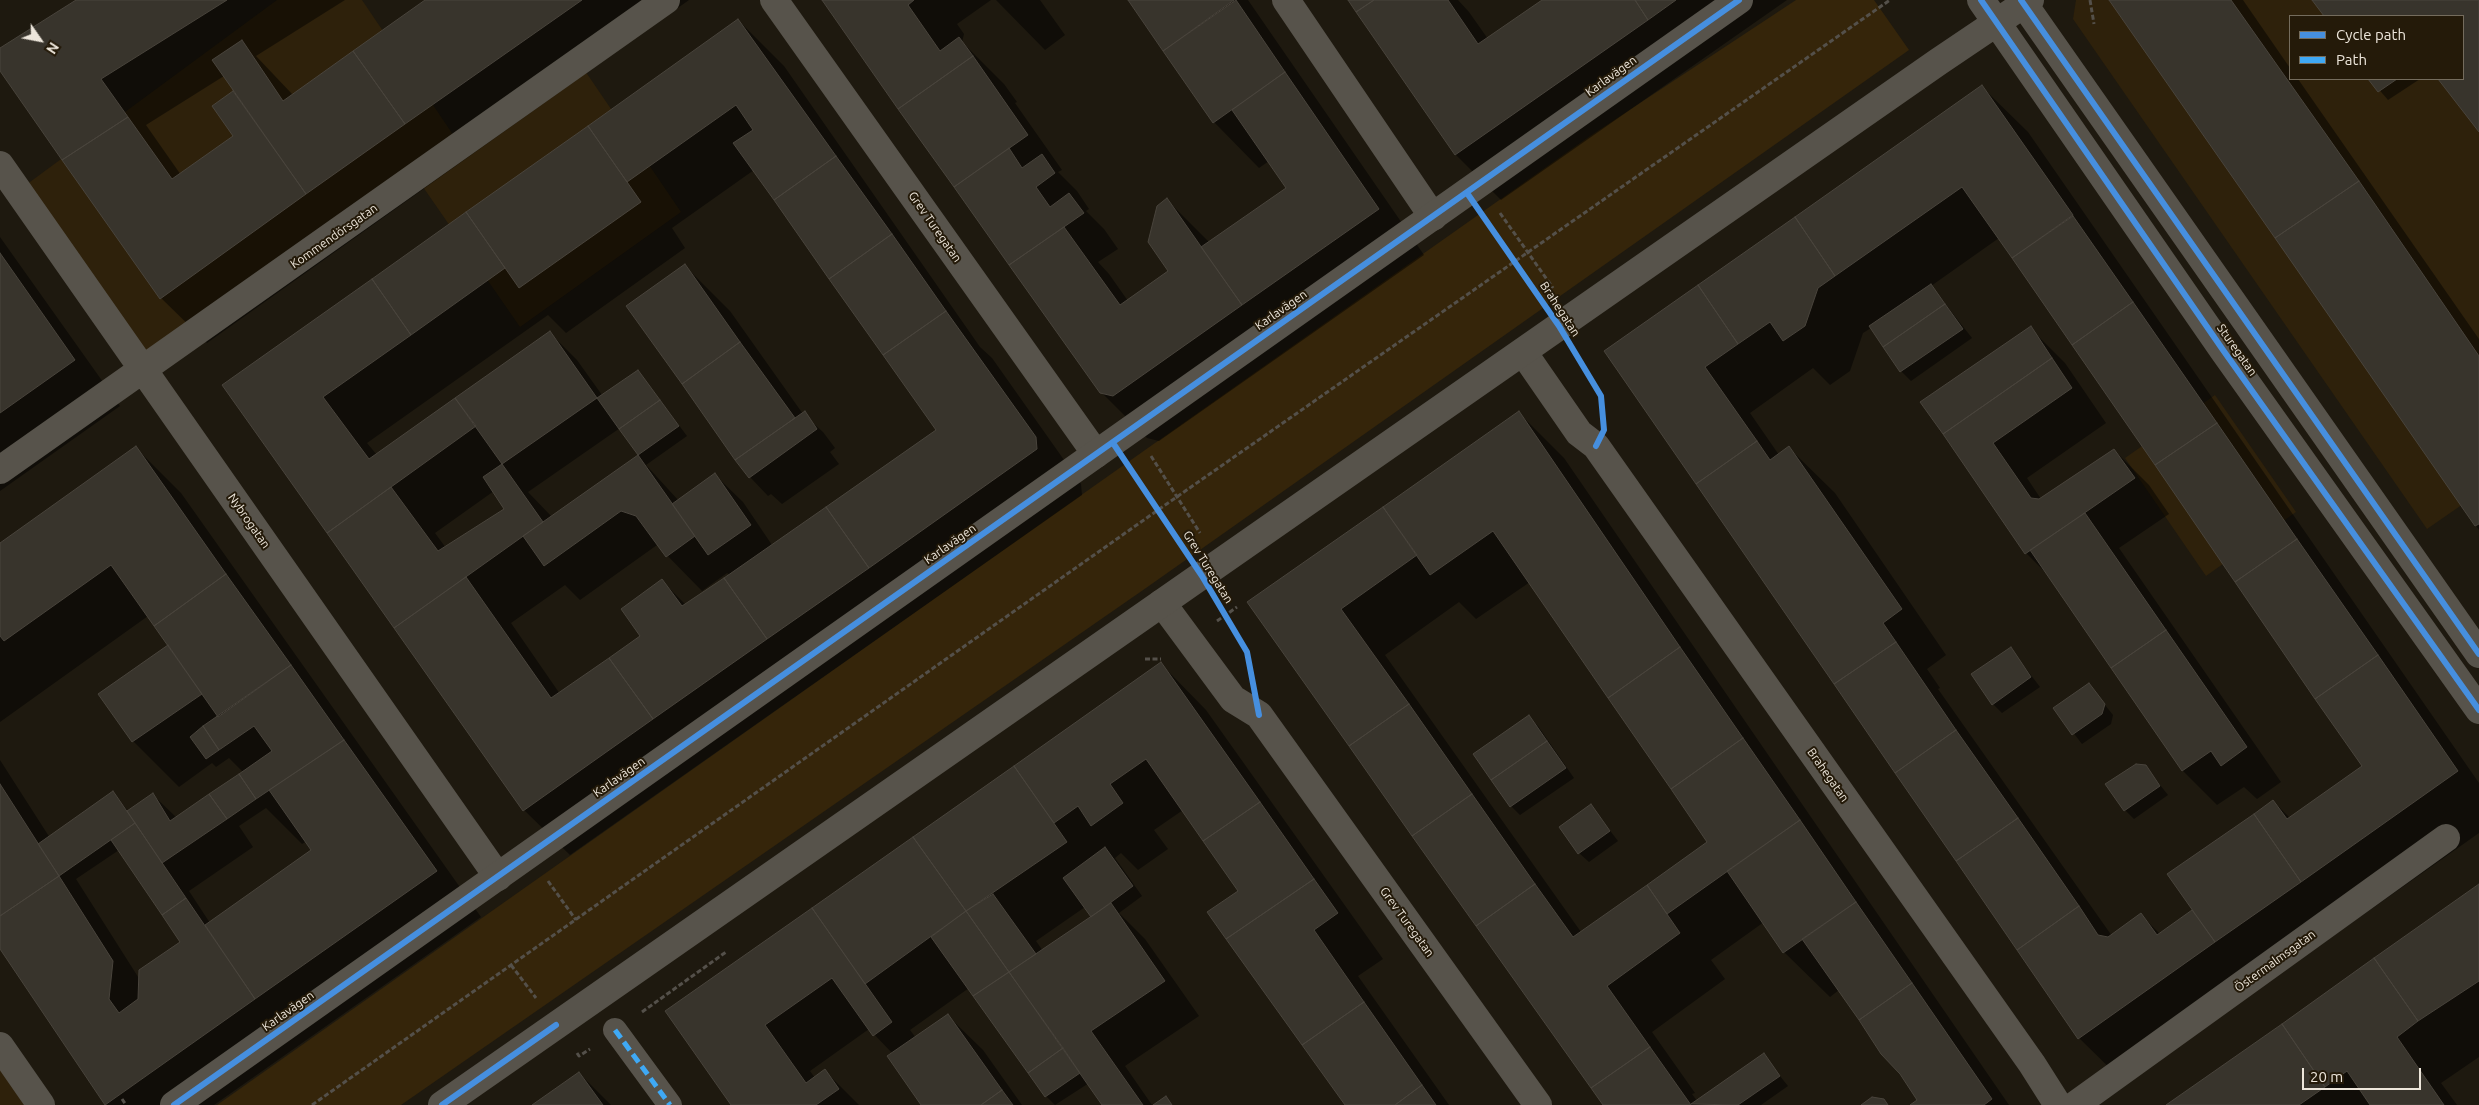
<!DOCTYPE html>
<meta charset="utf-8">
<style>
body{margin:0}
#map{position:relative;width:2479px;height:1105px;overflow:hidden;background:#1e190f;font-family:Ubuntu,sans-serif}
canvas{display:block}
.legend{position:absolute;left:2289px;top:15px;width:175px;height:65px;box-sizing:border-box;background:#241a09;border:1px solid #746c5d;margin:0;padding:6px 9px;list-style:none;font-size:15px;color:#ede6db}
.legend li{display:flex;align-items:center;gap:10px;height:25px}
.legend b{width:25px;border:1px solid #746c5d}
.north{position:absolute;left:15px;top:15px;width:50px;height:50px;-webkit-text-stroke:4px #241a09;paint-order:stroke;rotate:123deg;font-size:14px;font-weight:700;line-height:20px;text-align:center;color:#ede6db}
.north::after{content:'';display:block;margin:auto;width:18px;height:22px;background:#ede6db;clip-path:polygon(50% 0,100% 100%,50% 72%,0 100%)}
.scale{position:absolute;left:2302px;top:1068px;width:119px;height:22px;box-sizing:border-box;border:2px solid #ede6db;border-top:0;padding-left:6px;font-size:15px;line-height:18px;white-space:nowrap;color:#ede6db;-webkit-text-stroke:4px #241a09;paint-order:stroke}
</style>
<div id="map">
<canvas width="2479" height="1105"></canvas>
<ul class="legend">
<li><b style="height:6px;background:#468fdf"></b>Cycle path</li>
<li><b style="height:6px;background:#3fa9f5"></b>Path</li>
</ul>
<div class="north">N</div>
<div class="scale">20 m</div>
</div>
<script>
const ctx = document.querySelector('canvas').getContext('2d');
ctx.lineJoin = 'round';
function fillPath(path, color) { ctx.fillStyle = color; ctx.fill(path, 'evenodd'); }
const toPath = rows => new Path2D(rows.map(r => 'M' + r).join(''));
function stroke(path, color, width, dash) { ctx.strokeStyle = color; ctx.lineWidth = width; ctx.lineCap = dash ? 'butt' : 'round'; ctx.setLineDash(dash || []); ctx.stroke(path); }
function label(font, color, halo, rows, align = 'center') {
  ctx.font = font + ' Ubuntu,sans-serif'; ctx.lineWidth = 4; ctx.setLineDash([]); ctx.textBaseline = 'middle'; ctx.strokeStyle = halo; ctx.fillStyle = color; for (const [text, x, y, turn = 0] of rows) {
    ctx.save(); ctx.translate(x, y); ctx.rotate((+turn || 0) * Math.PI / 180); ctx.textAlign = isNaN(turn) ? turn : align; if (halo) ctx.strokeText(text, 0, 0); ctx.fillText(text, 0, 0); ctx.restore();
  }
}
const built = toPath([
 [277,0,362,0,458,142,577,59,681,212,520,327,414,174,138,369,15,193],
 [2076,0,2479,0,2479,493,2427,529,2073,19],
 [2290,16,2463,16,2463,79,2290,79],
 [2215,395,2296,512,2206,576,2125,458],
 [0,1036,47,1105,0,1105]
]);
const green = toPath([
 [1796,0,1874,0,1909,50,1146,588,401,1105,217,1105,1590,136]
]);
const shadow = toPath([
 [78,0,345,0,256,56,293,95,427,0,689,0,207,343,161,298,0,69,0,50],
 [224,76,235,91,214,106,235,136,181,175,146,125],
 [824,0,991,0,957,24,964,34,962,42,1004,84,1017,102,1015,103,1062,170,1058,172,1077,191,1089,209,1086,211,1104,229,1118,249,1098,262,1109,274,1128,301,1169,271,1167,200,1210,243,1288,188,1269,161,1259,168,1214,122,1129,0,1248,0,1424,255,1159,441,1147,438,1101,392],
 [996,0,1040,0,1065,35,1045,50],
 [1350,0,1458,0,1469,12,1488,39,1544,0,1787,0,1501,200,1456,155],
 [2111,0,2243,0,2290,68,2290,79,2298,79,2479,339,2479,530],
 [2314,0,2479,0,2479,130,2440,79,2463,79,2463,16,2325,16],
 [738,20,784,66,980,347,992,358,1081,484,1082,495,570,855,524,810,223,386],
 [754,170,938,430,772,545,743,502,715,475,679,501,646,465,687,436,638,371,602,395,577,360,550,333,377,455,367,443,548,315,566,333,685,248,672,228],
 [620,428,639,456,552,517,528,492],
 [494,491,506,509,446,548,435,533],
 [657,545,702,591,727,573,730,575,686,605,662,581,641,636,560,694,511,623,565,585,580,600],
 [2370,79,2420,79,2388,100],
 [1982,87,2028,132,2479,783,2479,833,2125,1083,2079,1038,1606,351],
 [1999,238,2364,766,2290,818,2273,801,2194,910,2160,934,2141,915,2112,936,1938,689,1940,688,1927,669,1946,655,1835,493,1789,448,1779,455,1750,413,1813,368,1830,385,1850,371,1863,333,1871,328,1901,371,1911,381,1972,338,1931,286],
 [0,237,120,406,0,491],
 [684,265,730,311,803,414,823,432,835,448,830,452,839,464,782,504,771,494,768,496,750,477,628,306],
 [2030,328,2065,363,2106,423,2027,478,2041,499,2114,450,2149,485,2169,514,2119,548,2281,782,2257,799,2244,787,2217,805,2182,770,2048,575,2026,553,1922,402],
 [1519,413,1564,458,2009,1105,1913,1105,1919,1100,1839,990,1830,997,1784,952,1764,922,1711,960,1725,979,1652,1032,1695,1093,1692,1094,1697,1101,1763,1055,1788,1086,1761,1105,1604,1105,1249,602],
 [1530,582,1709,842,1581,932,1385,655,1459,602,1476,619],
 [136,448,181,493,481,917,214,1105,107,1105,0,947,0,760,50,838,113,793,129,812,153,795,177,818,243,772,229,758,216,767,212,763,179,787,133,741,169,645,148,616,0,722,0,544],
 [266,808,302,844,307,841,313,850,210,923,189,891,253,847,239,826],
 [119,850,182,943,140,980,76,879],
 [2011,649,2040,687,2002,713,1993,704],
 [1161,664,1206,710,1383,959,1358,976,1449,1105,1347,1105,1240,891,1183,810,1154,830,1168,849,1138,870,1121,853,1115,858,1142,896,1119,913,1145,939,1199,1016,1125,1066,1152,1105,1104,1105,1089,1083,1055,1105,1046,1096,969,988,910,1030,916,1038,948,1016,983,1050,1022,1105,923,1105,893,1054,869,1029,810,1071,815,1078,825,1071,859,1105,733,1105,666,1011],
 [1085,907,1092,917,1043,951,1036,941],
 [2089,685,2113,715,2111,724,2082,744,2055,709],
 [1528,717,1538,726,1574,778,1520,815,1511,806],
 [2145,766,2168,795,2134,819,2125,810],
 [1591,806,1618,841,1589,862,1579,853],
 [2479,886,2479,1057,2441,1083,2457,1105,2168,1105],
 [579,1073,611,1105,533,1105]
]);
const building = toPath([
 [76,0,227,0,101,79,128,117,62,160,0,71,0,48,76,0],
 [425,0,582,0,405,124,353,51,425,0],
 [822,0,914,0,908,5,940,51,959,37,973,56,898,109,822,0],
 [1128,0,1234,0,1163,51,1128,0],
 [1236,0,1285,72,1213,123,1163,51,1236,0],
 [1348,0,1374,0,1356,12,1348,0],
 [1374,0,1448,0,1478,44,1542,0,1635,0,1648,20,1455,155,1356,12,1374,0],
 [1635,0,1676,0,1648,20,1635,0],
 [2109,0,2231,0,2359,181,2275,238,2109,0],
 [2312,0,2479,0,2479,132,2438,79,2463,79,2463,16,2324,16,2312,0],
 [738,19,836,156,774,200,733,143,753,130,736,105,627,182,588,126,738,19],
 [242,40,283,101,353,51,405,124,306,194,212,60,242,40],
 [973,56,1028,135,954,187,898,109,973,56],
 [1285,72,1379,209,1242,305,1201,247,1286,188,1232,110,1285,72],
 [2368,79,2397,79,2378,92,2368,79],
 [1982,85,2073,215,2012,258,1962,187,1835,276,1795,217,1982,85],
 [233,91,306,194,160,299,62,160,128,117,172,179,233,136,212,106,233,91],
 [588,126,641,202,519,288,466,212,588,126],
 [1009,148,1022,168,1042,154,1055,173,1036,187,1050,207,1069,193,1084,213,1009,265,954,187,1009,148],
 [836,156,892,234,829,279,774,200,836,156],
 [2359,181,2479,356,2479,524,2475,526,2275,238,2359,181],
 [1167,198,1242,305,1113,396,1100,393,1009,265,1064,227,1120,305,1168,271,1148,242,1157,206,1167,198],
 [466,212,505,268,411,335,372,279,466,212],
 [2073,216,2133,302,2072,345,2012,258,2073,216],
 [1795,217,1835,276,1818,288,1805,326,1783,341,1770,322,1738,344,1698,285,1795,217],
 [892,234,946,311,883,355,829,279,892,234],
 [0,253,75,360,0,413,0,253],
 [685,264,740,342,682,384,626,306,685,264],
 [372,279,411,335,323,397,369,459,455,398,476,426,327,533,222,385,372,279],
 [1931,284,1945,304,1883,347,1869,326,1931,284],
 [1698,285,1738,344,1705,367,1757,441,1696,484,1604,351,1698,285],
 [2133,302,2217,423,2155,465,2072,345,2133,302],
 [1945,304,1963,329,1900,372,1883,347,1945,304],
 [946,311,1036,437,1037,449,869,568,826,507,936,430,883,355,946,311],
 [2031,326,2052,358,1943,434,1920,402,2031,326],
 [550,331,597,398,502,464,455,398,550,331],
 [740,342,795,418,735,460,682,384,740,342],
 [2052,358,2072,388,1993,443,2031,498,2039,499,2114,449,2135,478,2025,554,1943,434,2052,358],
 [638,370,660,400,619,429,597,398,638,370],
 [660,400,679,426,638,455,619,429,660,400],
 [805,411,817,429,749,478,735,460,805,411],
 [1519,411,1680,647,1608,698,1493,531,1430,575,1383,507,1519,411],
 [2217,423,2297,539,2235,582,2155,465,2217,423],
 [1757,441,1770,460,1789,446,1902,609,1883,623,1896,642,1834,684,1696,484,1757,441],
 [136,446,226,574,154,626,111,565,4,641,0,636,0,543,136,446],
 [638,455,695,536,666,557,636,516,621,511,544,566,523,536,638,455],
 [502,464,543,522,394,628,327,533,391,487,438,551,504,509,483,477,502,464],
 [715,473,751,525,708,555,672,504,715,473],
 [826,507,869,568,767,639,724,578,826,507],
 [1383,507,1417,555,1341,609,1409,704,1349,746,1247,602,1383,507],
 [2085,513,2166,630,2111,668,2030,550,2085,513],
 [2297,539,2378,655,2315,699,2235,582,2297,539],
 [226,574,291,665,218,717,154,626,226,574],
 [466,577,551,698,609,658,653,719,523,811,394,628,466,577],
 [724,578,767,639,653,719,609,658,640,636,621,609,662,579,682,606,724,578],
 [2166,630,2247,747,2221,766,2211,751,2182,771,2111,668,2166,630],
 [1896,642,1956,730,1895,773,1834,684,1896,642],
 [168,645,202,694,132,742,98,694,168,645],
 [1680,647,1743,738,1671,789,1608,698,1680,647],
 [2011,647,2031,677,1992,705,1971,674,2011,647],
 [2378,655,2458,771,2301,882,2254,814,2273,800,2287,819,2362,766,2315,699,2378,655],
 [1161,662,1260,802,1203,841,1146,759,1110,784,1123,803,1091,826,1078,806,1054,823,1014,766,1161,662],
 [291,665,344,740,256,799,239,774,272,751,254,726,219,750,203,726,291,665],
 [2089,683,2105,704,2102,714,2072,735,2053,708,2089,683],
 [1409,704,1472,794,1412,836,1349,746,1409,704],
 [1529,715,1547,741,1491,780,1473,754,1529,715],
 [203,726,219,750,206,759,190,737,203,726],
 [1956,730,2018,818,1956,861,1895,773,1956,730],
 [1743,738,1800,820,1667,914,1647,885,1707,842,1671,789,1743,738],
 [344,740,437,871,255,999,205,925,311,850,269,790,344,740],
 [1547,741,1566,768,1510,807,1491,780,1547,741],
 [2136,764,2146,765,2160,786,2124,811,2105,784,2136,764],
 [1014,766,1067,842,966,911,913,837,1014,766],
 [239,774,256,799,227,819,209,794,239,774],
 [0,784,59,876,0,916,0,784],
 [113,791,135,823,59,876,38,844,113,791],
 [153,793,170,821,209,794,227,819,162,863,127,811,153,793],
 [1472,794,1535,884,1476,926,1412,836,1472,794],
 [1260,802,1314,879,1226,939,1207,912,1238,891,1203,841,1260,802],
 [1591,804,1610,831,1578,854,1559,827,1591,804],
 [2254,814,2301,882,2215,942,2167,874,2254,814],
 [2018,818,2079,906,2017,950,1956,861,2018,818],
 [1800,820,1856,902,1783,953,1727,871,1800,820],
 [135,823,186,898,162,915,111,840,135,823],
 [913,837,966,911,865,984,812,908,913,837],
 [1105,847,1133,886,1091,917,1063,878,1105,847],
 [59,876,113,961,109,999,119,1013,138,999,139,970,180,942,162,915,186,898,255,999,105,1105,0,949,0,916,59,876],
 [1314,879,1338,913,1314,930,1364,1002,1302,1045,1226,939,1314,879],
 [1535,884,1573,937,1647,885,1680,933,1607,986,1650,1047,1591,1088,1476,926,1535,884],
 [2479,884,2479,981,2418,1021,2374,958,2479,884],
 [993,894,1036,954,1009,972,966,911,993,894],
 [1856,902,1912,983,1859,1020,1802,939,1856,902],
 [1111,903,1165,981,1091,1031,1143,1105,1102,1105,1009,972,1111,903],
 [2079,906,2098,935,2108,937,2141,913,2157,935,2192,910,2215,942,2078,1039,2017,950,2079,906],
 [812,908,892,1022,873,1036,832,978,765,1025,806,1083,825,1069,839,1089,816,1105,731,1105,665,1011,812,908],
 [966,911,1009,972,973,996,931,937,966,911],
 [2374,958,2418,1021,2397,1037,2444,1105,2370,1105,2347,1071,2325,1087,2282,1024,2374,958],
 [1009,972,1063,1048,1028,1073,973,996,1009,972],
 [1912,983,1992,1099,1984,1105,1910,1105,1917,1100,1900,1074,1881,1054,1859,1020,1912,983],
 [1364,1002,1422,1085,1395,1105,1345,1105,1302,1045,1364,1002],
 [948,1014,1002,1090,981,1105,921,1105,887,1056,948,1014],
 [2282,1024,2325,1087,2299,1105,2166,1105,2282,1024],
 [1650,1047,1691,1105,1603,1105,1591,1088,1650,1047],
 [1063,1048,1080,1073,1045,1097,1028,1073,1063,1048],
 [1764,1053,1780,1076,1738,1105,1691,1104,1764,1053],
 [579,1072,603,1105,532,1105,579,1072],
 [1422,1085,1436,1105,1395,1105,1422,1085],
 [1002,1090,1013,1105,981,1105,1002,1090],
 [1166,1096,1172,1105,1153,1105,1166,1096],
 [1872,1097,1884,1099,1888,1105,1861,1105,1872,1097]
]);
const path = toPath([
 [2090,0,2094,24],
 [1500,213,1553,288],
 [1151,456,1200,533],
 [1217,621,1237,607],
 [1145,659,1161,659],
 [548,881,576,920],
 [511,965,536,998],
 [642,1012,726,952],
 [577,1053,579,1056,590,1049],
 [122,1099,126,1105],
 [312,1105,1158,510,1890,0]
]);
const pedestrian = toPath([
 [615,1030,670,1105]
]);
const minor = toPath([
 [774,0,1096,454],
 [1286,0,1433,217],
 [0,165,498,877],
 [1523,352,1579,433,1596,446,2032,1064,2058,1105],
 [0,470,666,0],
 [1162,603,1233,699,1259,715,1538,1105],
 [0,1046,41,1105],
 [2075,1105,2446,838]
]);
const tertiary = toPath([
 [1981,0,2223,350,2479,710],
 [2021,0,2479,654],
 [174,1105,1739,0],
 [442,1105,1938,62,2030,0]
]);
const quiet = toPath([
 [615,1030,670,1105]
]);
const cycleway = toPath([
 [1981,0,2223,350,2479,710],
 [2021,0,2479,654],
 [1467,193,1559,326,1601,396,1604,430,1596,446],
 [1113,443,1202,576,1247,652,1259,715],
 [174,1105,1739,0],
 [442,1105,556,1025]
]);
const streetNames = [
 ["Karlavägen",1611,76,-36],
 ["Grev Turegatan",935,227,55],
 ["Kommendörsgatan",334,236,-35],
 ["Brahegatan",1560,309,57],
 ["Karlavägen",1281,310,-35],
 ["Sturegatan",2237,350,55],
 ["Nybrogatan",249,521,55],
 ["Karlavägen",950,544,-35],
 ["Grev Turegatan",1208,567,58],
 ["Brahegatan",1828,775,55],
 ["Karlavägen",619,777,-35],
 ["Grev Turegatan",1407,922,54],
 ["Östermalmsgatan",2275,961,-36],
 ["Karlavägen",288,1011,-35]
];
fillPath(built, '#2e210b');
fillPath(green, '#35250a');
fillPath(shadow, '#0007');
fillPath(building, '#38342c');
stroke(building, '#49443c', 1);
stroke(path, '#54504a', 3, [5, 2.5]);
stroke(pedestrian, '#57534b', 24);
stroke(minor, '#57534b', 28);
stroke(tertiary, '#57534b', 28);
stroke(quiet, '#3fa9f5', 5, [10, 5]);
stroke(cycleway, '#468fdf', 6);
label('12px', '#ede6db', '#241a09', streetNames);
</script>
